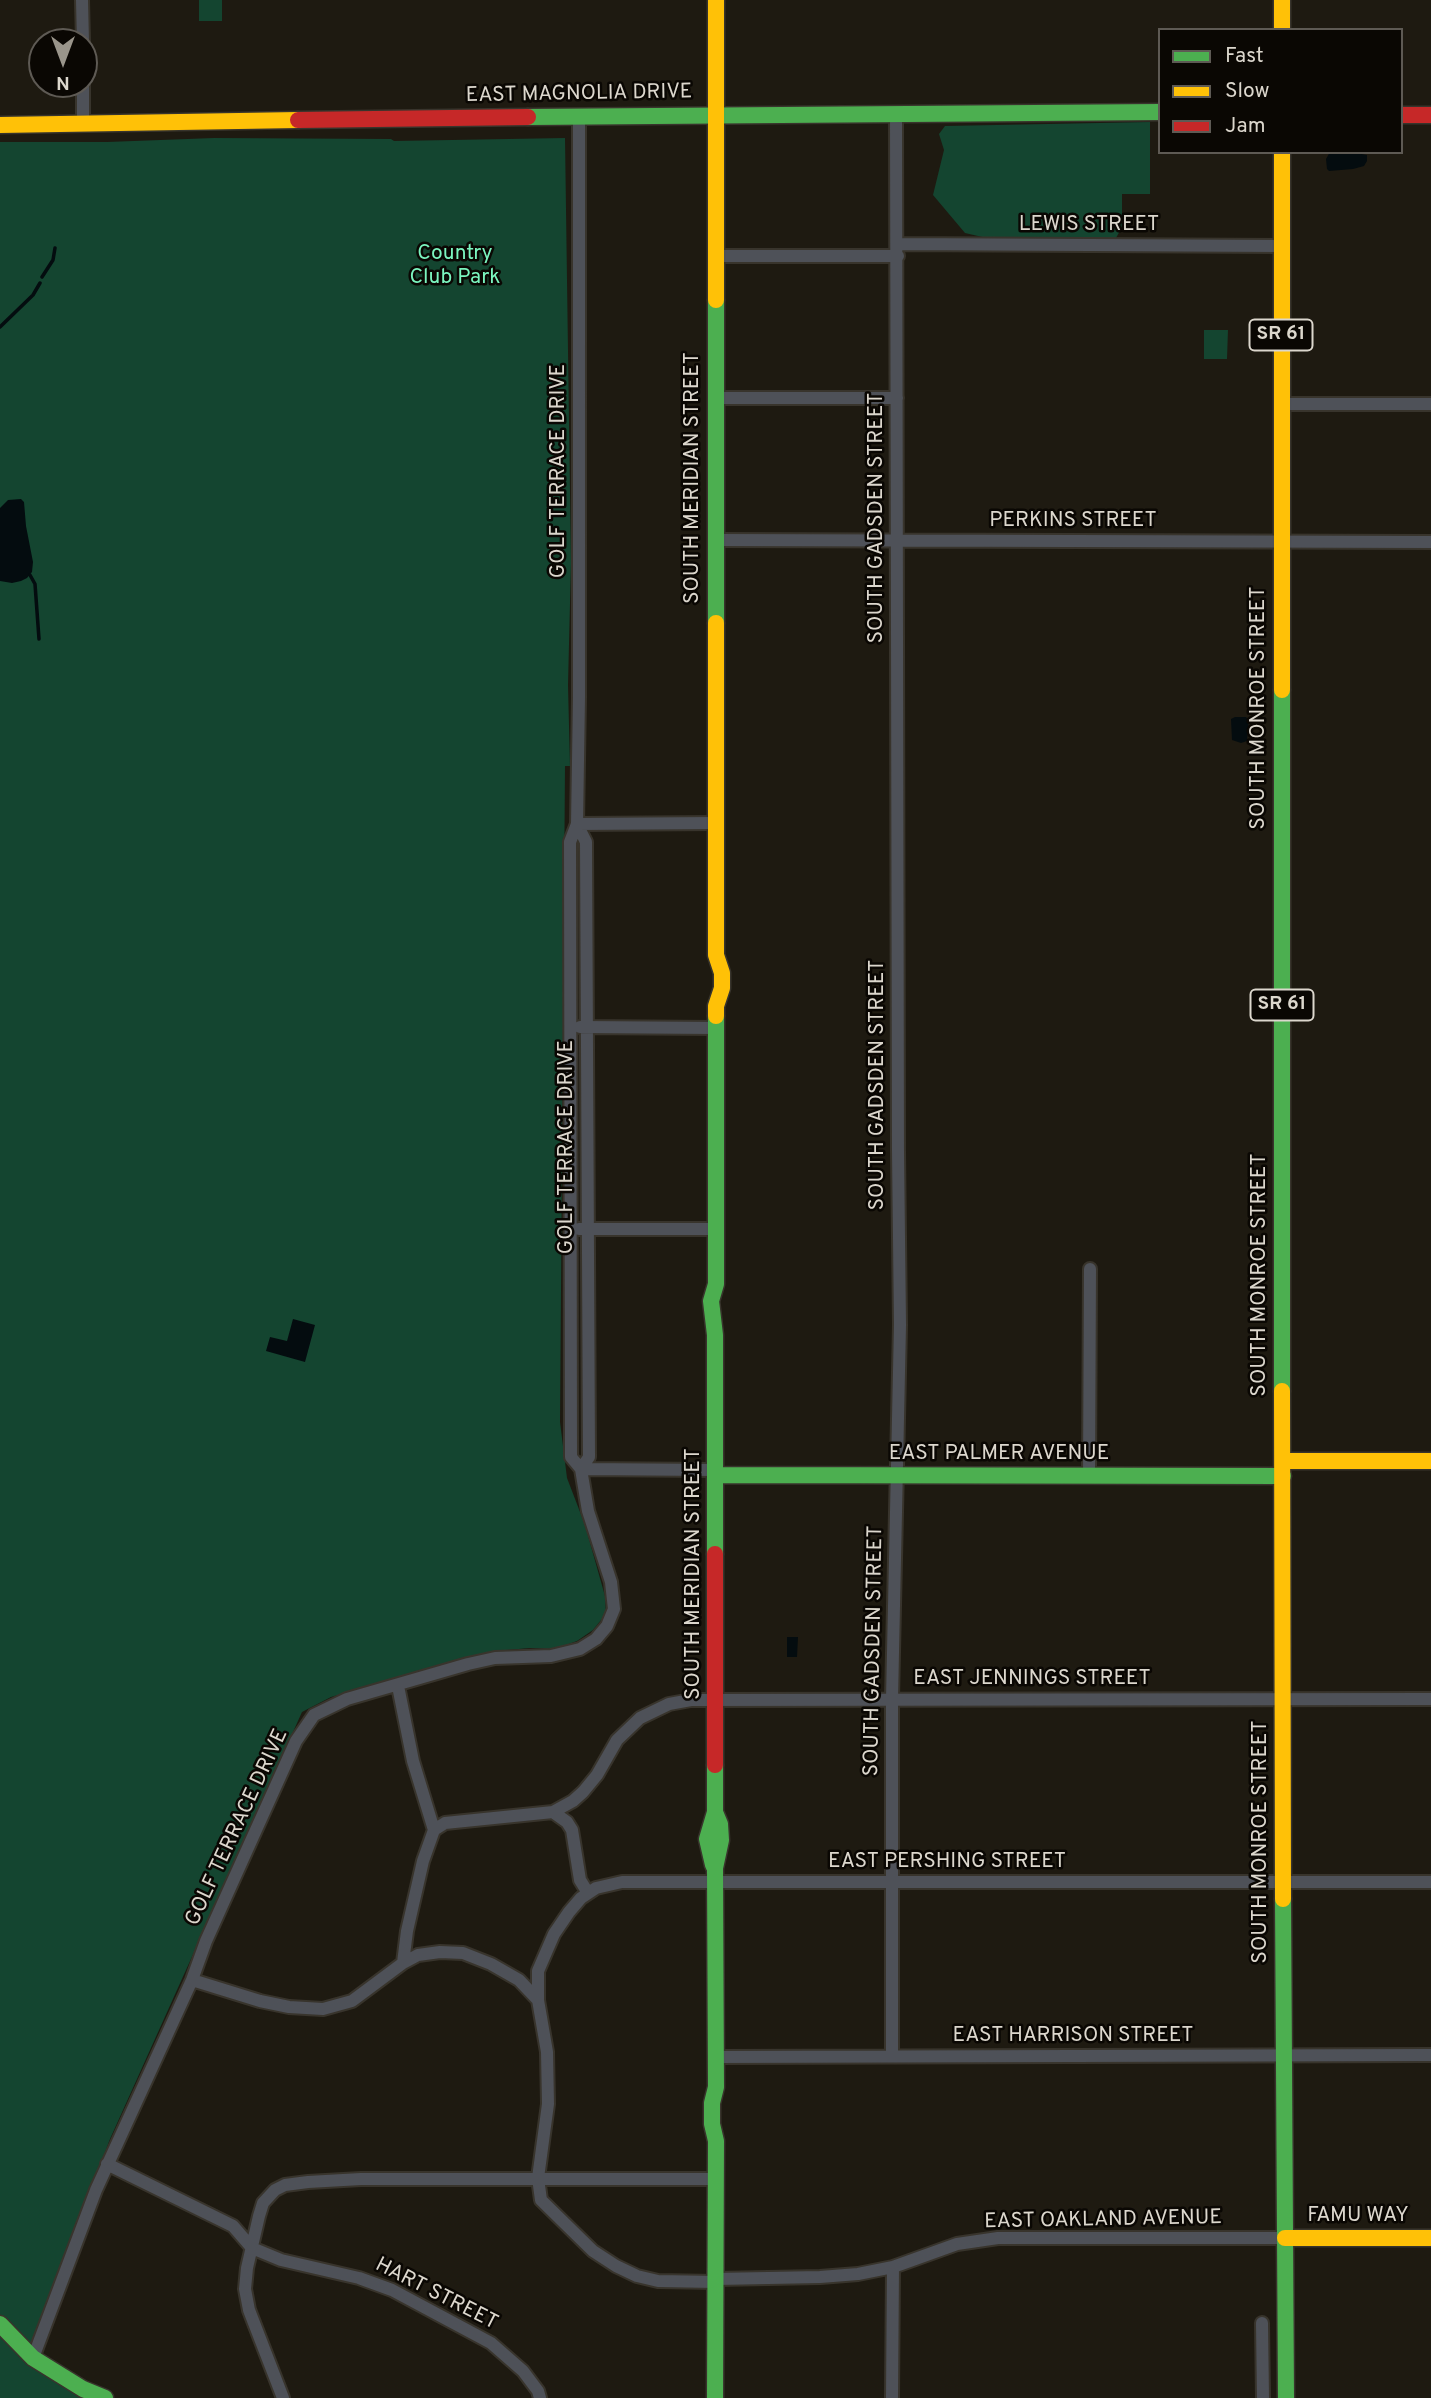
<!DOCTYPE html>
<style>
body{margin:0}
#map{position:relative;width:1431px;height:2398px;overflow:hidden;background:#1e1a11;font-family:Overpass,sans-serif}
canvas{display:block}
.legend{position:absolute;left:1158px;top:28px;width:245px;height:126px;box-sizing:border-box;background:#0a0703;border:2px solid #5e5a54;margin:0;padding:9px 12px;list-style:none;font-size:21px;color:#dcd7cd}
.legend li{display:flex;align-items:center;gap:14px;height:35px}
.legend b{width:35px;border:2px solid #5e5a54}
.north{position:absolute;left:28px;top:28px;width:70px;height:70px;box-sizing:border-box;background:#0a0703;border:2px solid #5e5a54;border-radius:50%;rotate:180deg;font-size:19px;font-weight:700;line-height:28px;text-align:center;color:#dcd7cd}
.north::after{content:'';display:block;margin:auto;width:24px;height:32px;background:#9a958b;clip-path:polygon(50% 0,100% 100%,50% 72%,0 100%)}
</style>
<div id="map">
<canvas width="1431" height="2398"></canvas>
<ul class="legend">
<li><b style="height:9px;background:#4caf50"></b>Fast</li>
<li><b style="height:9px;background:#ffc107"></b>Slow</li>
<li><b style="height:9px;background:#c62828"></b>Jam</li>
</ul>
<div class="north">N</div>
</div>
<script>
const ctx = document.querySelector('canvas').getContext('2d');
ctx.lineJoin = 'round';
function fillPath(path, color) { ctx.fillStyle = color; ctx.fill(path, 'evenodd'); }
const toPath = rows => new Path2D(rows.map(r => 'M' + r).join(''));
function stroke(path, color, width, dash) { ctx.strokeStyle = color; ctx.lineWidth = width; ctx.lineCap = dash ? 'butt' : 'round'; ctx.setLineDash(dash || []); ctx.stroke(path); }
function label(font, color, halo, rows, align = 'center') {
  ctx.font = font + ' Overpass,sans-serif'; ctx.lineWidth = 5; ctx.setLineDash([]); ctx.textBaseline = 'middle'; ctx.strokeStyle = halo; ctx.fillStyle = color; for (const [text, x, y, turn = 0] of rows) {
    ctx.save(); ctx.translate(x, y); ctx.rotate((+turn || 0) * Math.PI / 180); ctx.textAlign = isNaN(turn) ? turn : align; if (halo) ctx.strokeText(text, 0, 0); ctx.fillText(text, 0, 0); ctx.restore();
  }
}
const green = toPath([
 [199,0,222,0,222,21,199,21],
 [1150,122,1150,194,1122,194,1122,227,1116,238,991,239,965,233,933,195,944,150,939,134,945,126],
 [214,138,391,139,394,141,565,138,571,563,568,685,570,766,565,766,560,1422,567,1478,585,1525,605,1596,606,1614,593,1630,577,1641,555,1649,530,1648,495,1651,331,1697,302,1712,110,2139,32,2347,0,2316,0,142,107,142],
 [1204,330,1228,330,1227,359,1204,359],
 [0,2330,94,2398,0,2398]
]);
const water = toPath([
 [1330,152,1351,152,1367,155,1367,161,1364,166,1353,169,1329,171,1327,169,1326,159],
 [21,499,24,502,26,526,33,562,32,572,27,578,21,581,12,583,0,581,0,508,8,500],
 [1235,717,1246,717,1249,720,1247,741,1241,743,1232,740,1231,719],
 [293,1319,315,1325,305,1362,266,1351,270,1337,287,1341],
 [787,1637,798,1637,797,1657,787,1657]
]);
const stream = toPath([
 [42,277,53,260,55,248],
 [0,327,33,295,40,283],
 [30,575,35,584,39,639]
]);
const street = toPath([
 [82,0,83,42],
 [83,84,83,124],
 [898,244,1281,246],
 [715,256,898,256],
 [715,398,897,398],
 [1281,404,1431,404],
 [715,540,1431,542],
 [577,824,586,842,589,1457,581,1469],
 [577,824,716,823],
 [580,1027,716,1028],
 [579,1229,716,1229],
 [581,1469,715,1470],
 [1089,1476,1090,1269],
 [553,1812,573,1801,583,1792,597,1775,617,1740,640,1718,669,1704,691,1700,1431,1699],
 [434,1830,445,1823,553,1812,567,1822,572,1830,580,1880,588,1893],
 [403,1963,418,1955,440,1952,463,1953,491,1964,519,1980,538,2000,547,2052,548,2104,538,2178,541,2200,593,2251,616,2266,637,2276,658,2281,716,2282],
 [192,1980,260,2001,289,2007,323,2009,352,2001,403,1963,407,1931,423,1861,434,1830,413,1761,398,1686],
 [538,2000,538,1971,554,1934,569,1912,581,1898,596,1888,622,1882,1431,1882],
 [892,2056,892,1699,900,1325,898,1151,896,113],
 [715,2057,1431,2055],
 [107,2164,233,2226,252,2248,281,2260,359,2278,392,2290,491,2343,523,2371,538,2391,540,2398],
 [716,2279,820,2277,858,2274,893,2267,957,2244,998,2238,1285,2238],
 [1262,2323,1263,2398],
 [33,2358,96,2190,192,1980,206,1941,296,1741,314,1715,347,1699,468,1664,495,1658,551,1656,580,1649,596,1639,607,1626,614,1609,611,1582,588,1511,581,1469,571,1457,570,842,577,824,579,697,579,117],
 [283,2398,249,2310,245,2289,247,2268,259,2216,263,2203,275,2190,285,2185,308,2182,361,2179,715,2179],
 [892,2398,893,2267]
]);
const fast = toPath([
 [528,117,1160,112],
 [716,300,716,623],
 [1282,690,1282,1391],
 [715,1475,1283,1476],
 [715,1554,715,1335,711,1301,716,1284,716,1016],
 [715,1765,715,1812,720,1824,721,1840,715,1868,716,2087,712,2103,712,2124,716,2141,715,2398],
 [713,1865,707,1839,715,1812],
 [1283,1899,1286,2398],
 [0,2324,33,2358,83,2389,105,2398]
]);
const slow = toPath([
 [716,0,716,300],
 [1282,0,1282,30],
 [0,125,298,120],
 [1282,152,1282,690],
 [716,623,716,955,722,973,722,988,716,1006,716,1016],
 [1282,1391,1283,1899],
 [1283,1461,1431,1461],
 [1285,2238,1431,2238]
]);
const jam = toPath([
 [1401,115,1431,115],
 [298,120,528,117],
 [715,1554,715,1765]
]);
const shields = [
 [1281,335,63],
 [1282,1005,63]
];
const shieldNames = [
 ["SR 61",1281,335],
 ["SR 61",1282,1005]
];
const streetNames = [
 ["EAST MAGNOLIA DRIVE",579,95,-1],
 ["LEWIS STREET",1089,226],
 ["GOLF TERRACE DRIVE",560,471,-90],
 ["SOUTH MERIDIAN STREET",694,478,-90],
 ["SOUTH GADSDEN STREET",878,518,-90],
 ["PERKINS STREET",1073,522],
 ["SOUTH MONROE STREET",1260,708,-90],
 ["SOUTH GADSDEN STREET",879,1085,-90],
 ["GOLF TERRACE DRIVE",568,1147,-90],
 ["SOUTH MONROE STREET",1261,1275,-90],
 ["EAST PALMER AVENUE",999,1455],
 ["SOUTH MERIDIAN STREET",695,1574,-90],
 ["SOUTH GADSDEN STREET",875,1651,-89],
 ["EAST JENNINGS STREET",1032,1680],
 ["GOLF TERRACE DRIVE",238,1828,-65],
 ["SOUTH MONROE STREET",1262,1842,-90],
 ["EAST PERSHING STREET",947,1863],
 ["EAST HARRISON STREET",1073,2037],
 ["FAMU WAY",1358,2217],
 ["EAST OAKLAND AVENUE",1103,2221,-1],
 ["HART STREET",436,2295,27]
];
const parkNames = [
 ["Country",455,255],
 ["Club Park",455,279]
];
fillPath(green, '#144530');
fillPath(water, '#040c0f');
stroke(stream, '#040c0f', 3.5);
stroke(street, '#38342c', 16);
stroke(fast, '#38342c', 19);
stroke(slow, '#38342c', 19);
stroke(jam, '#38342c', 19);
stroke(street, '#4e5158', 12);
stroke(fast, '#4caf50', 16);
stroke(slow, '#ffc107', 16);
stroke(jam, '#c62828', 16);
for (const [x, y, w] of shields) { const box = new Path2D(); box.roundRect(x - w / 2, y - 15.5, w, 31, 5); ctx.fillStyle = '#0a0703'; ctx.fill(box); stroke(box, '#dcd7cd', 2); }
label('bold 19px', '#dcd7cd', null, shieldNames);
label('21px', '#dcd7cd', '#0a0703', streetNames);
label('21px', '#7bf5bf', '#0a0703', parkNames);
</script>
